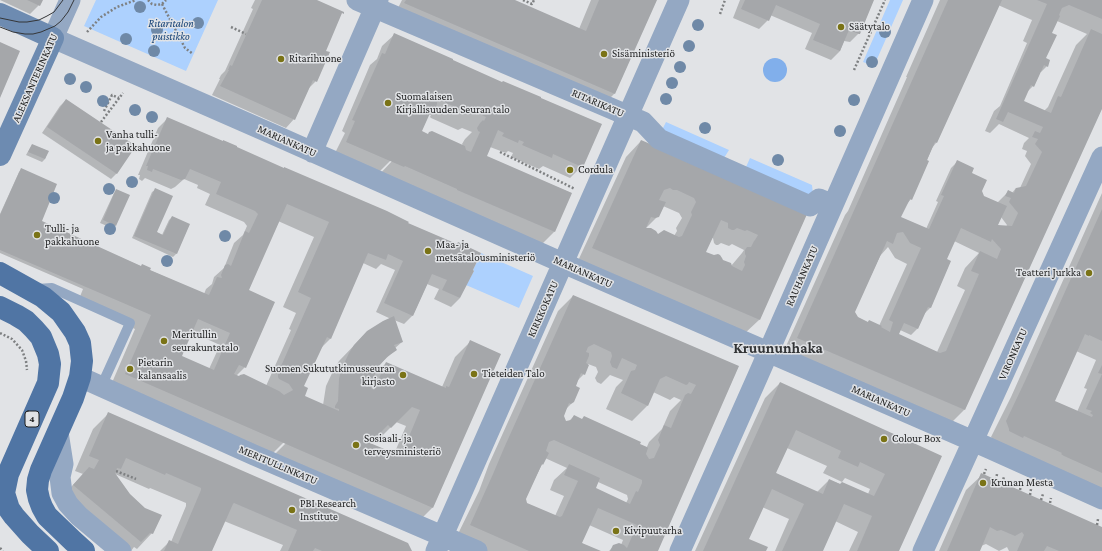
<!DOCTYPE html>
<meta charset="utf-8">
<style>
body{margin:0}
canvas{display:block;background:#e1e3e6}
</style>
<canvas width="1102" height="551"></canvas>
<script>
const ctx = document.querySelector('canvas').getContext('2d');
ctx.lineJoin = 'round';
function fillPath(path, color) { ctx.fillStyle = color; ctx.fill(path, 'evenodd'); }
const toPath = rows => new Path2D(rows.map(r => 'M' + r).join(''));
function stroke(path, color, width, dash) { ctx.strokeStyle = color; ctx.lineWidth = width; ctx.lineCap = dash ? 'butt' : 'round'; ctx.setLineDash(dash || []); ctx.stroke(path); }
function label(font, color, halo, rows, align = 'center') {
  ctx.font = font + ' "Crimson Pro",serif'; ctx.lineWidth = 3; ctx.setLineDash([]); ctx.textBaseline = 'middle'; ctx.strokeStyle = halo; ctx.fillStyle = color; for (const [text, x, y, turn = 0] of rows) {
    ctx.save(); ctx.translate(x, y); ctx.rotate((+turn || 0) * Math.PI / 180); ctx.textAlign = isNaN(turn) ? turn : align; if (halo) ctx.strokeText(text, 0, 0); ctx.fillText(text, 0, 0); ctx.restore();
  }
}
const green = toPath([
 [96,0,218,0,186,71,84,26],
 [890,0,903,0,874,66,863,62],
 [666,122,729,150,724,158,660,134],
 [750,158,812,185,813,194,810,202,743,174],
 [481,253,533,276,519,308,466,285,474,271,473,270]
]);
const water = toPath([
 '763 70a12 12 0 1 1 24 0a12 12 0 1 1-24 0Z'
]);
const shadow = toPath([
 [0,0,41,0,39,5,30,14],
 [255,0,314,0,324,51,316,81,308,89,294,119,286,128,212,95,220,79,219,79,221,75,225,71,253,9,251,8],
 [402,0,512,0,579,29,591,0,655,0,614,94,599,109,396,12],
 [740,0,873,0,859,33,850,42,844,41,840,51,831,60,805,49,812,33,770,15,768,20,759,29,733,18],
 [940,0,1102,0,1102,106,964,410,949,425,783,353,845,215,848,211,907,77,906,77],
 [998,5,1032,20,1023,41,1027,43,1000,106,994,111,985,131,990,133,999,124,1029,138,1024,143,1022,149,1027,151,1025,156,1031,164,1020,188,1016,188,1012,193,1008,192,997,203,983,197,980,191,957,162,951,168,936,201,938,202,926,229,900,218,906,205,911,199,932,148,936,143],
 [1057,21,1087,34,1076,45,1048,107,1044,111,1022,102,1027,92,1033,86,1040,72,1041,72,1047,66,1045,59,1051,32],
 [1001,217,1007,225,1006,227,997,226],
 [954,241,979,253,965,268,957,286,965,290,937,352,898,335,900,330,911,335,917,329,924,314,930,308,950,262,945,260],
 [888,247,895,258,907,264,879,326,869,321,867,323,857,318,854,312,880,256],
 [394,35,583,165,570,178,543,166,539,169,511,157,513,153,508,151,506,153,490,147,486,157,571,193,554,232,539,247,377,177,393,160,391,160,378,173,335,153,345,133,342,131,370,65,377,59,382,46],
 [429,114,431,115,430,117,431,118,458,130,462,128,472,132,465,139,462,144,463,146,427,135,421,132],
 [66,100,117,173,111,179,42,133,60,106],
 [167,119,407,223,460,298,451,307,434,299,439,289,427,284,413,315,404,324,394,320,402,342,394,349,395,350,377,367,374,375,386,363,442,387,455,357,470,342,432,508,417,523,270,459,287,442,284,442,271,455,108,392,135,329,77,304,83,289,0,253,0,214,19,172,22,169,40,222,204,294,206,289,212,284,214,277,224,268,234,243,243,235,247,226,244,222,205,205,210,194,197,188,198,185,184,179,175,187,171,189,145,178,142,181,139,179,140,175,138,175,158,128],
 [278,221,314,237,283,307,296,313,289,329,291,330,266,386,236,376,245,367,248,291],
 [363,263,376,269,381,264,395,270,376,312,391,319,367,332,339,361,334,369,326,386,323,405,304,397,303,387,321,348,330,339],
 [191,332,220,345,209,369,179,360],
 [396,422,406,426,394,454,368,444,372,440,375,443],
 [641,141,807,213,759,320,743,335,577,263,626,157],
 [663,206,679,213,682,218,676,228,677,231,674,236,658,235,645,229,658,216],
 [712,238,713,238,714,243,716,245,718,245,721,243,729,246,732,244,744,250,742,253,731,266,704,252],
 [32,145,48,151,45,159,42,162,26,155,30,148],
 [117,190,115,225,112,228,100,223,114,193],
 [155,190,156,232,162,235,169,220,172,217,189,225,176,254,173,257,132,238,152,192],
 [1102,193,1102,494,995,445,991,437,1011,397],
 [1076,351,1096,360,1084,388,1087,389,1077,412,1053,401],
 [573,296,738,367,656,551,609,551,614,546,621,545,623,540,589,525,581,543,599,551,480,551,455,540,479,491,489,464,558,311],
 [588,364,596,367,598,372,595,378,597,382,601,384,610,375,623,380,616,387,606,409,632,421,647,406,653,392,670,400,674,397,681,400,670,411,662,429,649,442,646,449,639,444,574,416,569,421,566,422,562,416,566,409,571,404,577,381,584,374],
 [545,458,567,468,554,480,550,490,564,496,555,516,527,504,525,499],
 [598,482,627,495,628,499,626,503,594,489],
 [780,383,941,457,898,551,849,551,858,532,835,521,822,551,775,551,789,519,762,507,748,539,765,551,695,551,765,398],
 [787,448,827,466,823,473,842,482,845,478,870,489,868,494,829,480,817,492,775,473],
 [108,414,410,551,280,551,283,545,224,521,211,551,160,551,169,542,171,542,186,506,186,503,150,488,149,489,115,474,152,533,137,549,134,547,131,551,59,500,83,474,75,471,93,429],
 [982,475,1102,528,1102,551,1009,551,1007,547,999,551,986,544,981,546,979,551,939,551,966,490]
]);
const building = toPath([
 [27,0,43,0,40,6],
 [262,0,317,0,344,12,344,14,342,13,326,51,330,52,317,82,313,80,295,120,220,86,229,70,228,70,230,65,232,66],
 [406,0,515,0,586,31,599,0,657,0,615,94,404,3],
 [745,0,874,0,860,34,859,34,849,30,840,51,813,40,820,24,776,5,769,21,741,9],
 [948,0,1002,0,937,143,935,142,927,160,929,161,912,200,910,199,901,217,929,229,944,196,941,195,957,160,974,168,972,173,987,180,982,191,984,196,1007,206,998,225,1012,226,1018,213,1009,202,1011,198,1005,196,1008,190,1014,193,1016,188,1026,186,1042,152,1035,144,1038,139,1032,137,1035,131,1040,133,1043,127,1008,112,1003,122,996,119,1047,4,1037,0,1102,0,1102,19,1069,5,1062,8,1059,15,1060,16,1052,33,1057,35,1046,58,1050,60,1048,67,1044,65,1034,87,1031,85,1024,101,1051,113,1058,96,1061,97,1091,29,1102,34,1102,109,965,410,797,338],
 [961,228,991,242,992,239,1001,249,997,259,980,251,971,271,979,274,946,351,940,353,899,334,904,323,918,329,928,307,931,308,951,261,947,259],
 [903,232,910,243,921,248,889,320,893,322,890,332,881,327,882,326,869,320,868,322,858,317,855,312,887,241,893,244,897,233],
 [394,33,453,59,453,60,502,82,503,81,541,97,541,98,602,124,584,165,583,165,582,167,553,154,552,158,522,145,524,142,519,140,518,143,502,136,504,133,498,130,487,156,572,193,555,232,457,190,457,189,405,166,404,167,346,142,355,121,352,120,382,53,385,54],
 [438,96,446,99,445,101,446,103,474,115,478,113,486,117,484,121,483,120,480,123,477,128,478,131,480,132,471,152,466,150,465,146,432,131,429,132,428,134,422,131,431,111,432,112,435,109,437,104,437,101,436,101],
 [0,42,20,51,0,98],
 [66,99,136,146,117,174,47,127],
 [167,117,223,141,223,140,237,146,237,147,284,168,284,167,387,211,409,222,408,223,457,244,458,242,481,253,473,270,474,271,460,298,442,290,447,280,432,274,413,316,384,303,403,261,388,254,386,260,368,253,331,339,327,337,304,386,308,388,305,396,339,411,339,409,335,408,335,406,338,401,339,379,341,370,349,353,354,345,367,331,383,321,394,316,403,342,394,345,397,350,387,357,379,366,372,381,371,388,374,390,386,362,446,388,446,386,449,387,470,340,501,354,433,508,125,374,151,315,0,250,0,215,21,168,57,184,42,221,141,266,142,264,151,268,150,270,209,295,217,277,222,278,221,275,225,265,228,264,231,266,245,231,249,233,258,214,255,211,216,194,221,182,190,169,185,179,181,180,153,169,152,172,147,170,148,166,146,166],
 [287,204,329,222,298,292,311,298,278,373,278,377,279,379,289,384,293,390,284,395,279,391,244,374,240,375,239,376,234,374,239,365,246,368,275,302,249,290],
 [198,319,230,333,214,370,182,356],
 [412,407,420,410,401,456,370,443,388,425,391,428],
 [641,140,808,212,760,320,592,248],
 [670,188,673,190,677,190,694,198,696,202,691,212,692,215,682,236,679,237,664,230,658,234,656,231,651,228,646,228,651,217,655,218,659,217,666,202,659,200,664,190],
 [721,220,728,223,728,228,732,230,734,230,737,228,745,231,747,230,758,235,755,240,754,241,751,247,747,247,745,250,745,254,746,256,744,262,745,265,742,271,732,266,731,263,723,260,722,258,720,255,718,254,714,255,706,252],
 [32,144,49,151,45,159,28,152],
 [155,188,173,196,157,232,163,235,172,216,190,224,177,254,134,236],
 [116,189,130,195,116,226,103,220],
 [1102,209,1102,341,1089,335,1089,336,1085,334,1055,401,1092,417,1093,415,1090,413,1092,411,1086,409,1102,374,1098,373,1102,365,1102,473,1064,456,1061,454,1062,453,1024,436,1023,438,1009,431,1009,429,1006,421,1025,381],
 [573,295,739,366,658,551,610,551,613,545,619,543,624,545,627,548,637,525,598,508,582,543,601,551,529,551,470,525,493,474,504,448],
 [594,344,611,352,612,356,610,362,612,367,617,369,622,358,637,365,635,370,631,371,621,393,648,406,660,379,666,376,686,385,688,384,689,382,696,385,691,394,688,393,685,395,671,428,664,425,658,440,660,445,654,458,649,459,646,454,648,448,647,447,640,444,641,442,584,416,582,419,574,415,571,420,566,421,564,416,569,403,571,404,574,402,580,388,576,386,581,373,585,375,589,365,586,363,589,356,589,353,586,352,588,347],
 [554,440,642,480,642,483,638,492,636,491,630,504,596,488,600,478,569,464,564,475,578,481,562,516,560,517,527,503,526,499,542,464,543,465,549,453,546,451,549,442],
 [780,382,942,456,899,551,857,551,872,516,844,504,823,551,782,551,804,504,772,489,749,539,768,547,766,551,703,551],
 [796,430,841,451,838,458,858,467,860,462,885,474,874,496,842,482,840,484,829,479,823,494,776,473],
 [108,412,408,543,412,551,322,551,315,548,313,551,288,551,297,530,234,503,233,504,212,551,164,551,169,540,178,544,201,490,201,488,166,473,165,475,126,458,121,469,117,468,115,473,130,494,145,508,162,515,153,534,150,533,141,542,73,485,89,467,94,469,99,460,89,456],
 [981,473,1102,527,1102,551,1059,551,1047,546,1044,551,1017,551,1024,535,1022,532,1015,536,1001,530,997,531,990,527,980,551,947,551]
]);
const path = toPath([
 [148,0,152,4,157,5,162,4,166,0],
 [523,0,532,4,534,0],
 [162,4,185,48,193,54],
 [720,14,725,0],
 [231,27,246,34],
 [87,32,101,17,117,7,136,0],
 [854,70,885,0],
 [104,111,112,95,119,98],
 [101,122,123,93],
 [500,152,575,189],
 [0,333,12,339,22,350,26,361,27,370],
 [116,471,136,479],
 [984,474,986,469],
 [996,480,997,474],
 [1002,483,1004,477],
 [1020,490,1021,485],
 [1030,495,1031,489],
 [1041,500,1043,494],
 [1050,503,1051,498],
 [1097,525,1098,519],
 [0,548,3,551]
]);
const lane = toPath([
 [37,289,52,288,130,323,101,387]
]);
const street = toPath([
 [70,0,53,38,279,137,563,263,989,448,1102,499],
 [357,0,643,122,659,139,810,206,819,199,833,205],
 [312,152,378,0],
 [80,377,254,455,477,551],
 [58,432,63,464,60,477,62,493,68,504,79,516,121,551],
 [436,551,679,0],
 [680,551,757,378,923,0],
 [923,551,1102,157]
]);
const secondary = toPath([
 [0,14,53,38,0,155]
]);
const primary = toPath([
 [0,273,43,297,61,312,75,332,80,343,82,361,80,377,73,398,41,470,38,480,37,490,39,499,42,507,47,516,73,541,84,551],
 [0,307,16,315,26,321,34,329,41,337,48,354,50,364,48,383,8,474,4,493,9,509,14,516,30,534,48,551]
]);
const tram = toPath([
 [0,18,19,22,27,22,39,20,47,16,54,12,63,0],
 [0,27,13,32,25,34,33,34,41,32,55,26,61,21,68,12,74,0]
]);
const trees = [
 [140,7],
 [198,23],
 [698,25],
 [157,30],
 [885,32],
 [126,39],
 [689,46],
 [154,51],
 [872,62],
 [680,67],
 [70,79],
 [672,83],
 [86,87],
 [666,99],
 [854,100],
 [103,101],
 [135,110],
 [152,117],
 [705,128],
 [840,131],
 [778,160],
 [132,182],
 [109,189],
 [54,198],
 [110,229],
 [225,236],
 [167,261]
];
const markers = [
 [841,27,4,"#7a7316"],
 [604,54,4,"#7a7316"],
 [281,59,4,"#7a7316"],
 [388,103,4,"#7a7316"],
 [98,141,4,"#7a7316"],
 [570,170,4,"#7a7316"],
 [37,235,4,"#7a7316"],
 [428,251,4,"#7a7316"],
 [1089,273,4,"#7a7316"],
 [164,341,4,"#7a7316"],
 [130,369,4,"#7a7316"],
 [474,374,4,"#7a7316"],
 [403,375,4,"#7a7316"],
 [884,439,4,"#7a7316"],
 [356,445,4,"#7a7316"],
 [983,483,4,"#7a7316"],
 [292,510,4,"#7a7316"],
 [616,531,4,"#7a7316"]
];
const shields = [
 [32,419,14]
];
const shieldNames = [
 ["4",32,419]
];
const parkNames = [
 ["Ritaritalon",171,24],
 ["puistikko",171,37]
];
const poiNames = [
 ["Säätytalo",849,27],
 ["Sisäministeriö",612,54],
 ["Ritarihuone",289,59],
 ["Suomalaisen",396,97],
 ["Kirjallisuuden Seuran talo",396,110],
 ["Vanha tulli-",106,135],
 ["ja pakkahuone",106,148],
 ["Cordula",578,170],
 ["Tulli- ja",45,229],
 ["pakkahuone",45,242],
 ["Maa- ja",436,245],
 ["metsätalousministeriö",436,258],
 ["Teatteri Jurkka",1081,273,"right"],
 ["Meritullin",172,335],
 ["seurakuntatalo",172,348],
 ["Pietarin",138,363],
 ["kalansaalis",138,376],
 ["Suomen Sukututkimusseuran",395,369,"right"],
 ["kirjasto",395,382,"right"],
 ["Tieteiden Talo",482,374],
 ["Sosiaali- ja",364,439],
 ["terveysministeriö",364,452],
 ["Colour Box",892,439],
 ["Krunan Mesta",991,483],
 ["PBI Research",300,504],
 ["Institute",300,517],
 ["Kivipuutarha",624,531]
];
const streetNames = [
 ["ALEKSANTERINKATU",35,78,-66],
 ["RITARIKATU",598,103,23],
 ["MARIANKATU",287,141,24],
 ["MARIANKATU",583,272,24],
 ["RAUHANKATU",802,276,-66],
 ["KIRKKOKATU",543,309,-66],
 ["VIRONKATU",1013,354,-66],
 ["MARIANKATU",881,401,24],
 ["MERITULLINKATU",278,465,23]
];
const districtNames = [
 ["Kruununhaka",778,348]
];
fillPath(green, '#add1fe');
fillPath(water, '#81afeb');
fillPath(shadow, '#0003');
fillPath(building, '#a5a7aa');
stroke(path, '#7e8082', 2.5, [2, 2]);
stroke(lane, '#94a8c3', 10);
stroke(street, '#94a8c3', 21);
stroke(secondary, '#6d8bb1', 22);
stroke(primary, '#5075a4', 22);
stroke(tram, '#353638', 1);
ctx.fillStyle = '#6f89a7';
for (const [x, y] of trees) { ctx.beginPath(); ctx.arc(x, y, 6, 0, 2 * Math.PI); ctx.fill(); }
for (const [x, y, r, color] of markers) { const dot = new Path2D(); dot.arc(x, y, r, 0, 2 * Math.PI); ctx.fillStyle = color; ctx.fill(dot); stroke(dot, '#e1e3e6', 1.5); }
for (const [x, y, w] of shields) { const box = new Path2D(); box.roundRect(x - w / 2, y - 8, w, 16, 3); ctx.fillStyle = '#e1e3e6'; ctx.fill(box); stroke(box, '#1d1e1f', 1); }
label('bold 10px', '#1d1e1f', null, shieldNames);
label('italic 11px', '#113f74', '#e1e3e6', parkNames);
label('11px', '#1d1e1f', '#e1e3e6', poiNames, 'left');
label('11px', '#1d1e1f', '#e1e3e6', streetNames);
label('bold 15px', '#323436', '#e1e3e6', districtNames);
</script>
